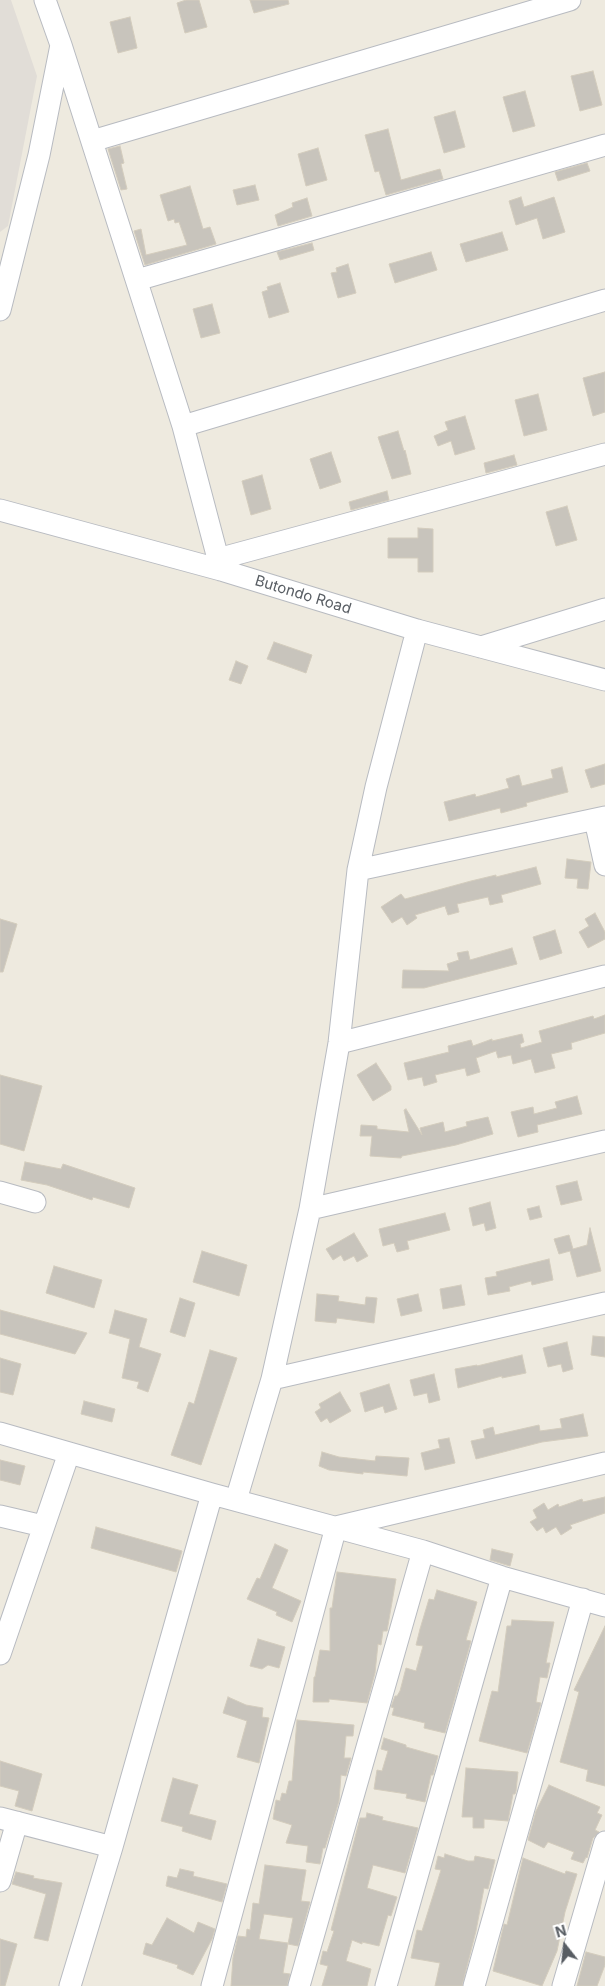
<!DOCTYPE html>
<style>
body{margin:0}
#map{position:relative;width:605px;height:1986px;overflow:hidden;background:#eeeadf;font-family:Inter,sans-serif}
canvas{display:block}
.north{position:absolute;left:540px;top:1921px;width:50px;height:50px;-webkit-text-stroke:4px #fff;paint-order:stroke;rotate:344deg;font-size:14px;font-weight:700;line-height:20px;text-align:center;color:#585d63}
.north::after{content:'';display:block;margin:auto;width:18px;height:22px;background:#585d63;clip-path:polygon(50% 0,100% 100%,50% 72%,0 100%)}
</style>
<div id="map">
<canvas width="605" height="1986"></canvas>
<div class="north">N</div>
</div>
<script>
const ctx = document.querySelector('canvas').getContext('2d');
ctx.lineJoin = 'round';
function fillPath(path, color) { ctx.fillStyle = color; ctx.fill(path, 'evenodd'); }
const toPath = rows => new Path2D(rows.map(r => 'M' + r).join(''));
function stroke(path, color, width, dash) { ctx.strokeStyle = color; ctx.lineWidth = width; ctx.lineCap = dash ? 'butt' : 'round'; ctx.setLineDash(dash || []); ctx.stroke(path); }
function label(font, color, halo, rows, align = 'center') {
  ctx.font = font + ' Inter,sans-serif'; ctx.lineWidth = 4.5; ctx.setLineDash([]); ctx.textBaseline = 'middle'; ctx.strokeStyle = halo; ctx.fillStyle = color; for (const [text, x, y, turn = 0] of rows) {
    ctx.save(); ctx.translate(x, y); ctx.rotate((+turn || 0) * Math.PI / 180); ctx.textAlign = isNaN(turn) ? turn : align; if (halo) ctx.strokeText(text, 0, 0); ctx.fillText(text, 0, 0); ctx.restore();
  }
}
const industrial = toPath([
 [0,0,11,0,37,76,8,226,0,232]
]);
const building = toPath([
 [186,0,199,0,207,27,185,33,177,3,186,0],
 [250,0,288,0,289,4,254,13,250,0],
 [130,17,137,48,118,53,110,22,130,17],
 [593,71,602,105,580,111,571,76,593,71],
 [525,91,535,126,513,132,503,97,525,91],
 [455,111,465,147,444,153,434,117,455,111],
 [388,129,401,180,440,169,443,179,386,195,379,171,375,172,365,135,388,129],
 [120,146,124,163,121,164,127,189,121,190,108,149,120,146],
 [318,148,327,180,306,186,298,154,318,148],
 [587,163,590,171,558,181,555,172,587,163],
 [255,185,259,200,237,205,233,190,255,185],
 [190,186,203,229,210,227,216,244,145,265,134,231,141,229,146,255,187,245,179,222,175,223,174,219,168,221,160,195,190,186],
 [521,197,524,207,554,197,565,232,543,239,537,218,516,225,509,201,521,197],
 [307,198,312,216,278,226,275,215,293,207,292,203,307,198],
 [502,232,508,250,466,262,460,244,502,232],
 [312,243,314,250,280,260,277,252,312,243],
 [431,252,437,270,395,283,389,264,431,252],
 [348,264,356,293,338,298,331,273,337,272,336,268,348,264],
 [280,283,289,312,269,318,262,292,268,290,267,287,280,283],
 [212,304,220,333,201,338,193,309,212,304],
 [605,372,605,412,593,416,583,378,605,372],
 [538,394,547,430,524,436,515,400,538,394],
 [465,416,475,449,455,455,451,441,438,446,434,436,448,430,445,422,465,416],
 [398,431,404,451,405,450,411,474,392,479,378,437,398,431],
 [331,452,341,482,320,489,310,459,331,452],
 [514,455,517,465,486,473,484,463,514,455],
 [262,475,271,509,251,515,242,481,262,475],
 [387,491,389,500,351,510,349,502,387,491],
 [567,506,577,540,556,546,546,512,567,506],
 [418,528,433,529,433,572,418,572,418,558,388,558,388,538,418,538,418,528],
 [274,642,312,655,306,673,267,659,274,642],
 [236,661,248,666,241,684,229,680,236,661],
 [605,764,605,784,591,788,585,770,605,764],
 [562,767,568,792,526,803,527,806,501,813,500,808,449,821,444,802,475,794,476,797,509,788,506,779,519,775,522,786,553,778,551,770,562,767],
 [567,859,591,862,588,889,577,888,578,879,565,878,567,859],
 [536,867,541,884,501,895,503,902,490,905,488,897,457,904,459,912,448,915,445,906,415,915,417,918,407,925,402,917,392,923,381,907,401,894,405,899,471,881,496,875,496,877,536,867],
 [595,913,605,932,605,939,588,948,579,932,589,926,585,919,595,913],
 [0,919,17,924,3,972,0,972,0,919],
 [555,930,562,953,540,960,533,937,555,930],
 [512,948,517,964,424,988,402,988,403,970,449,971,447,964,459,960,457,953,468,951,470,960,512,948],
 [605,1015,605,1033,571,1043,572,1049,551,1054,555,1068,535,1073,531,1059,513,1064,511,1055,498,1058,496,1051,476,1058,480,1072,467,1076,465,1068,435,1075,437,1082,424,1086,422,1077,408,1080,404,1063,449,1052,448,1046,471,1040,473,1046,492,1039,492,1041,522,1034,524,1042,520,1044,521,1048,542,1042,539,1031,593,1016,594,1019,605,1015],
 [376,1063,391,1086,391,1090,373,1101,357,1075,376,1063],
 [0,1075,42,1086,24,1151,0,1144,0,1075],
 [577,1096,582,1114,537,1125,538,1132,518,1137,511,1112,533,1107,534,1114,557,1108,555,1102,577,1096],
 [406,1109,422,1135,420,1128,443,1122,445,1132,467,1126,466,1122,488,1117,493,1134,456,1145,402,1156,401,1158,370,1156,372,1136,360,1136,361,1125,377,1126,377,1129,409,1132,404,1110,406,1109],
 [25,1162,61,1169,63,1164,135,1188,129,1208,93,1197,92,1200,47,1185,21,1180,25,1162],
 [577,1181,582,1200,561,1205,556,1186,577,1181],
 [490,1202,496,1228,486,1231,484,1223,473,1226,469,1208,490,1202],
 [539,1206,542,1217,530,1220,527,1209,539,1206],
 [445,1213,450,1230,407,1241,409,1249,397,1252,394,1243,383,1246,379,1229,445,1213],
 [590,1228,601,1271,577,1277,570,1251,559,1254,554,1239,569,1235,573,1249,587,1245,590,1228],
 [354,1233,368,1256,357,1262,354,1256,344,1261,341,1255,333,1260,326,1249,354,1233],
 [202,1251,247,1265,239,1296,193,1282,202,1251],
 [549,1259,553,1280,532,1285,531,1281,509,1287,510,1291,488,1295,485,1278,497,1276,496,1272,549,1259],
 [54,1266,102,1280,94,1308,46,1293,54,1266],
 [461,1285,465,1305,443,1309,440,1289,461,1285],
 [317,1294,339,1296,338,1301,365,1305,366,1297,377,1298,374,1323,337,1318,336,1323,315,1321,317,1294],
 [418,1294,422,1311,401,1316,397,1299,418,1294],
 [180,1298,195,1303,185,1337,170,1332,180,1298],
 [0,1310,87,1333,75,1354,0,1334,0,1310],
 [115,1310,147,1319,139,1347,161,1354,148,1392,137,1388,139,1382,122,1378,130,1339,109,1333,115,1310],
 [593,1336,605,1337,605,1357,591,1355,593,1336],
 [567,1342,573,1369,563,1372,561,1364,548,1367,543,1348,567,1342],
 [210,1350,237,1358,201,1465,171,1455,189,1402,194,1404,210,1350],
 [522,1355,526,1373,502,1378,502,1376,458,1388,455,1369,477,1365,477,1366,522,1355],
 [0,1358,21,1364,13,1395,0,1392,0,1358],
 [434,1374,440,1400,429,1403,427,1393,414,1396,410,1380,434,1374],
 [389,1384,397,1409,385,1413,383,1406,365,1412,360,1393,389,1384],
 [340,1392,351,1411,330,1423,327,1418,321,1422,315,1412,321,1408,319,1404,340,1392],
 [84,1401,115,1409,112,1422,81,1414,84,1401],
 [583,1414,588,1436,542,1442,476,1459,471,1441,485,1438,483,1430,493,1427,495,1435,539,1425,540,1431,562,1428,560,1419,583,1414],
 [449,1438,455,1463,425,1470,421,1453,440,1448,438,1440,449,1438],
 [322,1452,339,1457,375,1461,376,1456,409,1458,407,1476,363,1472,363,1474,329,1470,319,1466,322,1452],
 [0,1460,25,1466,20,1485,0,1480,0,1460],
 [605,1497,605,1513,570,1525,572,1528,561,1535,556,1527,546,1533,543,1527,537,1531,530,1522,537,1518,533,1510,544,1503,548,1510,558,1504,559,1507,582,1499,583,1502,605,1497],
 [96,1527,182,1551,176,1572,91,1548,96,1527],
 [275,1544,288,1550,272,1588,301,1601,292,1622,276,1615,277,1612,247,1599,257,1578,260,1579,275,1544],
 [492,1549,513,1554,510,1566,490,1560,492,1549],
 [337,1572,396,1579,387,1631,383,1631,381,1645,378,1644,375,1673,367,1703,329,1699,329,1702,313,1702,314,1677,315,1677,320,1650,330,1651,330,1608,332,1608,337,1572],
 [437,1590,477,1602,466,1640,471,1641,445,1733,424,1728,425,1723,392,1715,394,1708,391,1707,395,1696,397,1696,400,1691,406,1668,416,1671,423,1646,416,1645,420,1629,429,1599,434,1600,437,1590],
 [512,1620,554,1622,546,1663,550,1663,547,1678,540,1677,536,1702,541,1703,527,1753,479,1741,492,1691,498,1692,507,1626,511,1626,512,1620],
 [605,1626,605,1786,586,1781,588,1770,560,1762,579,1692,574,1690,605,1626],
 [258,1639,285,1647,279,1668,268,1665,262,1669,250,1666,258,1639],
 [228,1697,246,1705,263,1708,262,1717,269,1718,259,1763,237,1757,247,1721,223,1713,228,1697],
 [297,1720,354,1725,353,1736,346,1736,344,1758,351,1758,346,1776,341,1775,339,1801,325,1848,323,1848,320,1864,306,1862,308,1846,286,1843,292,1825,273,1819,276,1800,280,1801,282,1793,286,1794,289,1781,292,1781,297,1720],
 [384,1738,406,1745,406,1747,438,1756,433,1775,431,1775,425,1802,406,1798,407,1794,374,1789,377,1770,382,1771,388,1751,381,1749,384,1738],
 [0,1761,42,1774,32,1811,15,1806,19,1791,0,1786,0,1761],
 [466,1768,518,1772,516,1791,515,1794,513,1794,508,1821,484,1819,484,1828,473,1828,473,1817,462,1817,466,1768],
 [173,1778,198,1785,189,1814,216,1821,211,1840,182,1831,183,1827,161,1821,173,1778],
 [549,1785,600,1807,597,1813,602,1815,595,1830,599,1832,593,1838,587,1858,586,1857,583,1863,571,1859,574,1852,548,1842,544,1848,528,1840,536,1811,549,1785],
 [367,1813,383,1817,382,1820,418,1828,405,1873,373,1865,367,1888,397,1897,391,1916,388,1915,379,1946,362,1942,362,1944,352,1940,346,1961,371,1969,367,1986,322,1986,328,1966,320,1964,323,1951,327,1952,334,1931,331,1930,360,1818,366,1818,367,1813],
 [445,1854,468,1861,474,1861,475,1856,495,1860,488,1889,484,1888,476,1931,462,1986,435,1986,440,1963,411,1958,417,1930,422,1931,441,1870,435,1869,438,1856,444,1858,445,1854],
 [523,1858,565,1874,566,1871,577,1874,565,1912,557,1951,542,1986,493,1971,504,1924,507,1925,523,1858],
 [265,1865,306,1870,301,1901,310,1902,298,1946,288,1944,293,1918,264,1914,259,1939,288,1943,283,1973,290,1974,287,1986,231,1986,233,1958,238,1936,246,1937,247,1929,250,1930,253,1903,259,1904,265,1865],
 [180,1869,194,1872,193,1876,227,1884,222,1902,166,1886,168,1876,177,1878,180,1869],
 [16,1872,34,1876,33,1878,62,1883,48,1941,34,1938,46,1894,12,1884,16,1872],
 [167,1918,194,1933,198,1922,215,1929,212,1939,193,1975,177,1968,178,1965,143,1954,146,1943,152,1945,167,1918],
 [0,1939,17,1944,5,1986,0,1986,0,1939],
 [586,1952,605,1957,605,1965,597,1986,577,1986,586,1952]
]);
const minor = toPath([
 [61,45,183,426,221,570],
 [92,141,570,0],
 [137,280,605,145],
 [0,310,39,155,61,45,45,0],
 [183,426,605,300],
 [0,510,221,570,417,630,605,680],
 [218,559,605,454],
 [481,647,605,609],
 [595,820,605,865],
 [358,870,605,817],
 [339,1043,605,976],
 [0,1192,35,1202],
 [310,1209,605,1141],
 [272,1379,605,1303],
 [0,1433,212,1494,423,1551,502,1577,605,1606],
 [236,1500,272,1379,310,1209,339,1043,358,870,376,787,417,630],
 [0,1516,43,1526],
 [0,1654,69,1453],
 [0,1818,112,1847],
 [0,1881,17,1822],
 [70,1986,112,1847,212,1494],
 [212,1986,336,1527,605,1463],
 [299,1986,423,1551],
 [386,1986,502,1577],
 [474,1986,583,1599],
 [563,1986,605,1842]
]);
const streetNames = [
 ["Butondo Road",303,595,17]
];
fillPath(industrial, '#e1ddd7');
fillPath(building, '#c8c4bc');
stroke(building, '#d3ccbd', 1);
stroke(minor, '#b8bbc1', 23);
stroke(minor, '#fff', 21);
label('15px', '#585d63', '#fff', streetNames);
</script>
